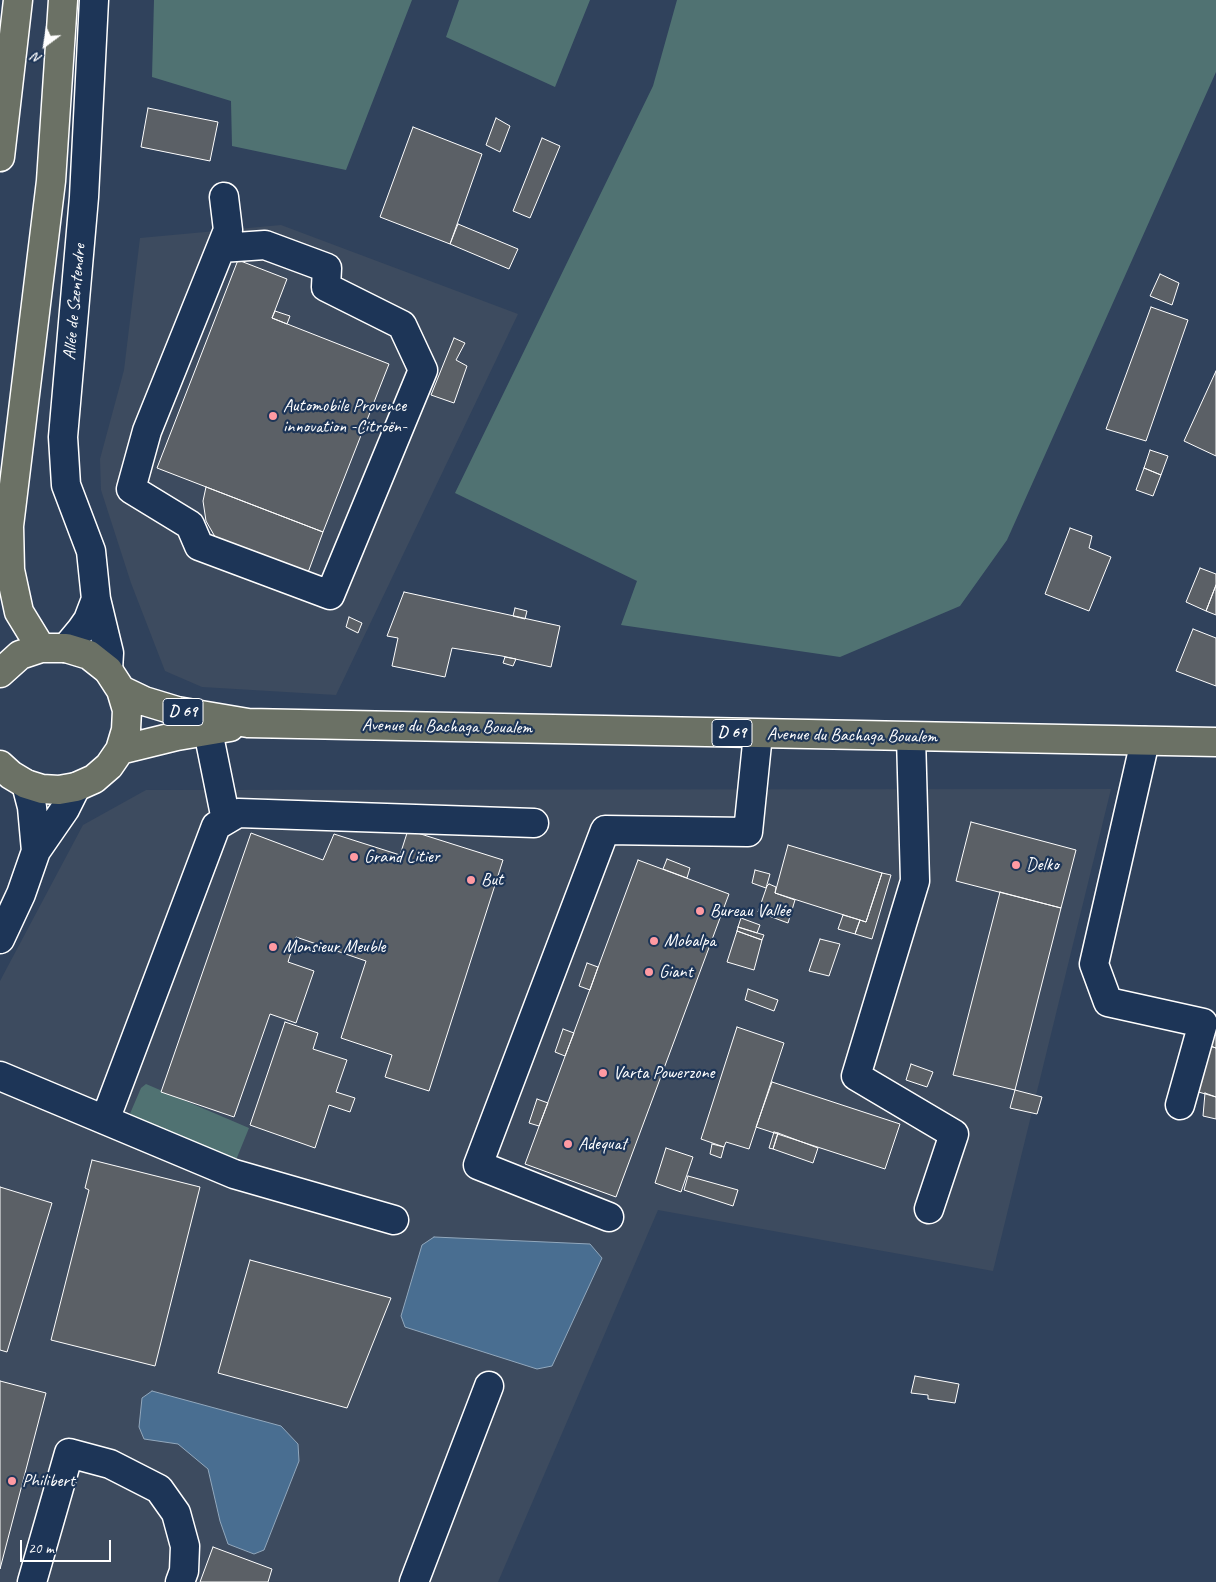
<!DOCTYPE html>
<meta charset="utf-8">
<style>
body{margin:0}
#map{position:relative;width:1216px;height:1582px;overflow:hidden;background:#30425c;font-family:Caveat,sans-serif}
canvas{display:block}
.north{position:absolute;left:20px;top:20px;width:50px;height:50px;-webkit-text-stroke:4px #1d3557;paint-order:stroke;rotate:211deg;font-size:14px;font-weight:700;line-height:20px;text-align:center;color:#fff}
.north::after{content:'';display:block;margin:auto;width:18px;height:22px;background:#fff;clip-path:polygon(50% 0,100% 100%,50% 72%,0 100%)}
.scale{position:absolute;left:20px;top:1540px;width:91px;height:22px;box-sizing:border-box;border:2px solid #fff;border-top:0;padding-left:6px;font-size:15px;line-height:18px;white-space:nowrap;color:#fff;-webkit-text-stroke:4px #1d3557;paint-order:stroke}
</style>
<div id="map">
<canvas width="1216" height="1582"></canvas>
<div class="north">N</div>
<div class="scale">20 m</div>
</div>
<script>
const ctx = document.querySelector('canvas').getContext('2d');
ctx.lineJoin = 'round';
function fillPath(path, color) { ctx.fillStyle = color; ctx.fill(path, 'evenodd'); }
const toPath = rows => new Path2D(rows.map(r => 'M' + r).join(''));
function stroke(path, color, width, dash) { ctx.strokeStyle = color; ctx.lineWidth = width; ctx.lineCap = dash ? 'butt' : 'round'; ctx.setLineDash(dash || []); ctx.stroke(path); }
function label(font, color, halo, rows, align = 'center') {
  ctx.font = font + ' Caveat,sans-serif'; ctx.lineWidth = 4.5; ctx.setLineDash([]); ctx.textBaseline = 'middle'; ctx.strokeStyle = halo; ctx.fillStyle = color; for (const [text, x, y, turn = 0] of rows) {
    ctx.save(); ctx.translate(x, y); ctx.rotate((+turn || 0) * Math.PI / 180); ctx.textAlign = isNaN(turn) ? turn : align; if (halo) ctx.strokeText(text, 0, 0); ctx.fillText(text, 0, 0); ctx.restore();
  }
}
const built = toPath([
 [281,225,518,314,336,695,202,687,165,671,131,583,101,490,100,459,124,370,140,238],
 [1111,789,993,1271,658,1210,498,1582,0,1582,0,981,83,825,146,790]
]);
const green = toPath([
 [154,0,412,0,346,170,232,146,231,101,152,77],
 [459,0,590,0,555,87,446,37],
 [677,0,1216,0,1216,72,1007,540,960,606,840,657,621,625,637,581,455,493,653,86],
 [146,1084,249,1128,236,1160,133,1123,129,1116,141,1088]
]);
const water = toPath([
 [434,1237,590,1244,602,1258,552,1366,537,1369,405,1327,401,1316,422,1245,434,1237],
 [152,1391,281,1426,298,1444,299,1461,264,1550,254,1554,228,1544,220,1521,208,1469,178,1444,144,1439,139,1427,142,1398,152,1391]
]);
const building = toPath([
 [148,108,218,122,210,161,141,147,148,108],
 [496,118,510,126,500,152,486,145,496,118],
 [413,127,482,154,450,244,380,217,413,127],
 [542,138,560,146,530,218,513,211,542,138],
 [458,224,518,249,509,269,450,244,458,224],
 [238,260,287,279,272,318,389,364,323,532,157,468,238,260],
 [1160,274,1179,283,1172,305,1150,296,1160,274],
 [1151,307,1188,320,1146,441,1106,429,1151,307],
 [275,311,290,316,287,324,272,318,275,311],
 [454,338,465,343,456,360,467,366,454,403,431,395,454,338],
 [1216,371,1216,456,1184,441,1216,371],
 [1150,450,1168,456,1161,475,1144,468,1150,450],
 [1144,468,1161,475,1153,496,1136,490,1144,468],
 [206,487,323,532,306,578,223,544,214,535,206,521,203,501,206,487],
 [1070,528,1092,536,1089,548,1111,557,1089,611,1045,594,1070,528],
 [1200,568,1216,574,1216,585,1206,611,1186,602,1200,568],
 [1216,585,1216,615,1206,611,1216,585],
 [404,592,560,626,551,667,502,656,452,648,445,677,392,666,398,638,387,636,404,592],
 [515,608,527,611,525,619,513,616,515,608],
 [349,617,362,623,358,633,346,627,349,617],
 [1193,629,1216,638,1216,686,1176,671,1193,629],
 [505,657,516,659,513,666,503,663,505,657],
 [971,822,1076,850,1061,908,956,881,971,822],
 [408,830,503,860,429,1091,385,1077,392,1055,341,1038,366,961,296,937,288,962,314,971,296,1023,270,1014,234,1117,161,1092,251,833,323,860,334,834,400,855,408,830],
 [788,845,882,873,866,922,775,893,788,845],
 [667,859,690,868,687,878,663,869,667,859],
 [638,860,729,894,616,1197,525,1164,638,860],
 [755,870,770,874,766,888,752,883,755,870],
 [882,873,891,875,872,939,855,934,860,920,866,922,882,873],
 [769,884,776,887,775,893,795,900,788,923,758,912,767,886,769,884],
 [1000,892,1061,908,1015,1090,953,1075,1000,892],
 [843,915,860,920,855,934,838,929,843,915],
 [741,918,760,925,757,933,738,927,741,918],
 [738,927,764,935,762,940,737,931,738,927],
 [737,931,762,940,754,970,727,962,737,931],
 [820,939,840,944,829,976,809,971,820,939],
 [587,963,598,967,590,990,579,986,587,963],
 [748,989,778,1000,774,1011,745,1000,748,989],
 [285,1022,318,1033,313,1049,347,1060,336,1092,355,1098,350,1112,329,1105,315,1148,250,1125,285,1022],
 [737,1027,784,1043,749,1149,726,1142,724,1147,701,1139,737,1027],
 [563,1029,574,1033,565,1056,555,1052,563,1029],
 [1209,1033,1216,1035,1216,1048,1207,1045,1209,1033],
 [1207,1045,1216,1048,1216,1097,1195,1091,1207,1045],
 [911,1064,933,1072,927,1087,906,1080,911,1064],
 [772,1082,900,1124,885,1169,756,1127,772,1082],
 [1015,1090,1042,1097,1037,1114,1010,1108,1015,1090],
 [1205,1093,1216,1097,1216,1119,1203,1116,1205,1093],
 [537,1099,548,1103,539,1126,529,1123,537,1099],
 [774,1132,778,1133,773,1149,769,1148,774,1132],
 [778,1133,818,1148,813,1163,773,1149,778,1133],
 [712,1144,724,1147,721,1158,710,1154,712,1144],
 [666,1148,693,1157,681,1192,655,1183,666,1148],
 [92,1160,200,1187,155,1366,51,1340,89,1190,85,1188,92,1160],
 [688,1176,738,1190,733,1206,684,1190,688,1176],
 [0,1187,52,1203,7,1352,0,1350,0,1187],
 [250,1260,391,1298,347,1408,218,1373,250,1260],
 [915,1376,959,1384,955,1403,928,1399,928,1395,911,1393,915,1376],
 [0,1381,46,1393,0,1569,0,1381],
 [213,1547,272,1569,268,1582,200,1582,213,1547]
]);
const minor = toPath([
 [94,0,84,197,63,437,66,485,91,551,96,599,109,653,108,670],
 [221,248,265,245,327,268,326,287,402,325,423,370,330,595,199,546,190,525,131,489,147,431,228,230,224,197],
 [66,648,81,630,88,620,96,599],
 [208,731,226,820],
 [911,737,915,881,856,1076,954,1134,929,1209],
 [1145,741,1094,964,1108,1002,1203,1023,1180,1105],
 [26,784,32,807,36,851],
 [0,939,21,894,36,851,65,809,76,787],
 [0,1076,234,1174,394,1220],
 [105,1120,216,826,238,813,534,823],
 [609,1217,478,1165,605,830,748,832,758,734],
 [32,1582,69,1453,110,1464,159,1489,176,1513,185,1546,184,1571,180,1582],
 [414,1582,489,1386]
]);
const major = toPath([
 [0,157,18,0],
 [41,648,19,612,10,570,9,526,51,181,63,0],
 [0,673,20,655,41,648,66,648,89,655,108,670,121,690,127,710,126,730,120,750,109,766,94,779,76,787,59,790,42,789,26,784,11,775,0,765],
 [121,690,144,701,177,711,248,723,1216,742],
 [120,750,177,736,230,727]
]);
const markers = [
 [273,416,5,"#ff9aa2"],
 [354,857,5,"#ff9aa2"],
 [1016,865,5,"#ff9aa2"],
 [471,880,5,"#ff9aa2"],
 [700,911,5,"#ff9aa2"],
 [654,941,5,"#ff9aa2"],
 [273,947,5,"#ff9aa2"],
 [649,972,5,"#ff9aa2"],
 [603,1073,5,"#ff9aa2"],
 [568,1144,5,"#ff9aa2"],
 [12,1481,5,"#ff9aa2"]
];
const shields = [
 [183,712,40],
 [732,733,40]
];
const shieldNames = [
 ["D 69",183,712],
 ["D 69",732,733]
];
const streetNames = [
 ["Allée de Szentendre",75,302,-85],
 ["Avenue du Bachaga Boualem",447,727,1],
 ["Avenue du Bachaga Boualem",852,736,1]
];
const poiNames = [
 ["Automobile Provence",283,406],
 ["innovation -Citroën-",283,427],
 ["Grand Litier",364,857],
 ["Delko",1026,865],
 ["But",481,880],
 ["Bureau Vallée",710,911],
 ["Mobalpa",664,941],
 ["Monsieur Meuble",283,947],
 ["Giant",659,972],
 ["Varta Powerzone",613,1073],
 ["Adequat",578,1144],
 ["Philibert",22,1481]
];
fillPath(built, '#3d4b5f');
fillPath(green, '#507272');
fillPath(water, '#496e91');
stroke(water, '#92a8bd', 1);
fillPath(building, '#5b6066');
stroke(building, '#fff', 1);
stroke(minor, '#fff', 31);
stroke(major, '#fff', 31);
stroke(minor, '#1d3557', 28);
stroke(major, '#6b7165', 28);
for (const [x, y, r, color] of markers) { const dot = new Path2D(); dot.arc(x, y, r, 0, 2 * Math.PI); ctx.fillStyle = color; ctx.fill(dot); stroke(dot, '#1d3557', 2); }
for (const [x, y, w] of shields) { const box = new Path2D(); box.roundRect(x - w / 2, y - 13.5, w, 27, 4); ctx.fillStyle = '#1d3557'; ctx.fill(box); stroke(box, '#fff', 1); }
label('bold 16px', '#fff', null, shieldNames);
label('18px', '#fff', '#1d3557', streetNames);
label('18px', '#fff', '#1d3557', poiNames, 'left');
</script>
